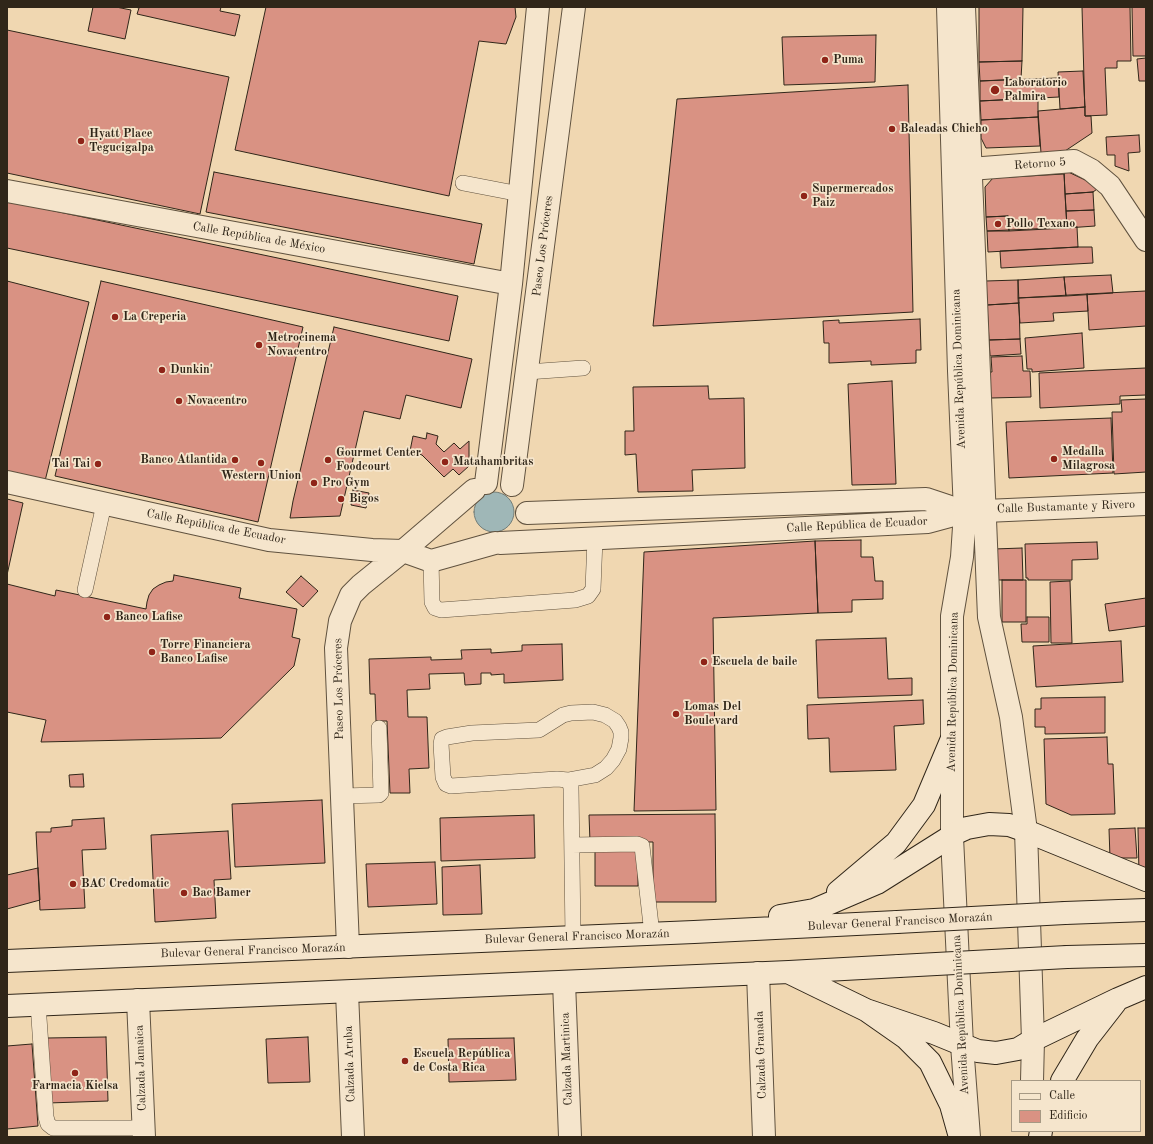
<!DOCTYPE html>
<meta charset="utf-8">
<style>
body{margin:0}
#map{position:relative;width:1153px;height:1144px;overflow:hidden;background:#f0d7b1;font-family:"Old Standard TT",serif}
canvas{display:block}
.frame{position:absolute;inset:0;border:8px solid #302619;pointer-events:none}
.legend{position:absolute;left:1011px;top:1080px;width:130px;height:52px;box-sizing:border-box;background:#f5e5cc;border:1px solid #a69984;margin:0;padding:5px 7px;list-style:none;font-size:12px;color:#302619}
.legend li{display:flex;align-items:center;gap:8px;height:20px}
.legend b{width:20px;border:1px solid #a69984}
</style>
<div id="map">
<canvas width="1153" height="1144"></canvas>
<div class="frame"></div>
<ul class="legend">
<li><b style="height:5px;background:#f5e5cc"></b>Calle</li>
<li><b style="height:11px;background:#d99283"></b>Edificio</li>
</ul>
</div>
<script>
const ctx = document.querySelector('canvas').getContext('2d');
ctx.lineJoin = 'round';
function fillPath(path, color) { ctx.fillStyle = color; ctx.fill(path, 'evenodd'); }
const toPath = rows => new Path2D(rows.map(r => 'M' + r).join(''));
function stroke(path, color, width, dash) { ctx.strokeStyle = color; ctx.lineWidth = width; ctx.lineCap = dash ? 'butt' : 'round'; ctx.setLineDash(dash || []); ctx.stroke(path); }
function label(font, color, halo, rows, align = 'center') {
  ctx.font = font + ' "Old Standard TT",serif'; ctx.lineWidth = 3.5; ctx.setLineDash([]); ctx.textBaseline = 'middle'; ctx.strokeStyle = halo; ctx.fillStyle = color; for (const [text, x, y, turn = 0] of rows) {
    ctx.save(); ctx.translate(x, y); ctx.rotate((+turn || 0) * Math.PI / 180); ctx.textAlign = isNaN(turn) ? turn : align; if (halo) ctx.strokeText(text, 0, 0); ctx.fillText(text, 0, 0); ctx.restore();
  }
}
const water = toPath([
 '474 512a20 20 0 1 1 40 0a20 20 0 1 1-40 0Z'
]);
const building = toPath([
 [93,7,116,7,131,10,125,39,88,31,93,7],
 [135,7,221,7,220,11,240,15,235,36,137,14,139,8,135,7],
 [266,7,515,7,516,17,506,44,479,41,449,196,235,150,266,7],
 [979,7,1023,7,1022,61,979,62,979,7],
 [1082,7,1130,7,1131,61,1117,61,1117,68,1105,68,1107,115,1085,116,1082,7],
 [1132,7,1146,7,1146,56,1133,56,1132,7],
 [7,30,229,77,200,214,7,173,7,30],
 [876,35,875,82,784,85,782,37,876,35],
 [1146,58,1146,81,1139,81,1137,59,1146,58],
 [1022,61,1021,79,980,81,979,62,1022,61],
 [1083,71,1085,107,1060,109,1058,72,1083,71],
 [1058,78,1059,97,980,101,980,81,1058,78],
 [908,85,913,312,653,326,677,99,908,85],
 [1038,98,1038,117,981,120,980,101,1038,98],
 [1085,107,1085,116,1091,116,1092,133,1065,151,1041,153,1038,111,1085,107],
 [1038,117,1040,146,986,148,981,138,981,120,1038,117],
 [1139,135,1140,152,1128,153,1129,171,1115,166,1115,155,1107,155,1106,137,1139,135],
 [1064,170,1100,187,1093,192,1065,194,1064,170],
 [214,172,482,224,474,264,206,212,214,172],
 [1064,174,1067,228,1009,231,1008,216,986,217,985,187,993,178,1064,174],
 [1093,192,1094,210,1066,211,1065,194,1093,192],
 [7,201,458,296,449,341,7,248,7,201],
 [1094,210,1095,226,1067,228,1066,211,1094,210],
 [1008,216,1009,231,987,231,986,217,1008,216],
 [1077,227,1078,247,988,252,987,231,1077,227],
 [1078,247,1092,247,1093,263,1001,268,1000,251,1078,247],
 [1111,275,1113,293,1066,296,1064,277,1111,275],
 [1064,277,1066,296,1018,298,1018,280,1064,277],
 [1018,280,1019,303,987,305,986,281,1018,280],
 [7,281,89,302,45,481,7,472,7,281],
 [101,281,303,327,258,522,55,476,101,281],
 [1146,291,1146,326,1089,330,1087,294,1146,291],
 [1087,294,1088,311,1053,313,1054,321,1020,323,1018,298,1087,294],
 [1019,303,1020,339,989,340,987,305,1019,303],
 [920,319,921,350,916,350,916,363,871,365,871,361,829,363,829,343,824,343,823,321,839,320,839,323,920,319],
 [334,327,472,359,461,408,406,395,400,419,364,411,340,516,290,518,293,501,334,327],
 [1082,333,1084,368,1032,372,1032,369,1027,369,1025,338,1082,333],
 [1020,339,1021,354,990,356,989,340,1020,339],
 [1022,356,1023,371,1030,371,1031,397,991,398,989,372,992,372,991,357,1022,356],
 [1146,368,1146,395,1120,396,1120,404,1040,408,1039,373,1146,368],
 [892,381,896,484,852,485,848,384,892,381],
 [708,386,709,399,744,398,745,468,692,470,693,491,638,492,636,454,625,455,625,431,634,431,633,387,708,386],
 [1146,399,1146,472,1114,474,1112,412,1122,412,1121,400,1146,399],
 [1111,418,1113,473,1009,478,1006,422,1111,418],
 [427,433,438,436,436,444,444,452,454,443,460,449,469,441,469,466,459,475,453,469,444,477,422,455,410,451,413,436,426,439,427,433],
 [353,490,369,493,366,508,351,505,353,490],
 [7,499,23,503,7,575,7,499],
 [861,540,861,557,873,557,875,581,883,581,883,599,852,600,852,612,818,613,815,541,861,540],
 [815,541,818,613,713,618,716,810,634,811,644,552,815,541],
 [1097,542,1098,559,1072,560,1072,580,1028,580,1028,578,1026,578,1025,544,1097,542],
 [1022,548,1023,580,994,580,994,549,1022,548],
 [174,575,241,588,239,598,297,609,292,637,300,639,294,666,221,738,41,742,46,720,7,712,7,584,55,596,56,590,146,609,147,602,149,595,153,589,159,585,166,582,173,581,174,575],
 [301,576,318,591,303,607,286,592,301,576],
 [1002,580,1026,580,1026,622,1002,622,1002,580],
 [1070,581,1072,643,1051,643,1050,582,1070,581],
 [1146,598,1146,626,1109,631,1105,604,1146,598],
 [1027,617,1049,617,1049,642,1022,642,1021,624,1027,624,1027,617],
 [886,638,888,679,912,678,912,695,818,698,816,640,886,638],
 [1121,641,1123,682,1036,687,1033,646,1121,641],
 [562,644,563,680,504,683,504,674,491,675,491,673,481,673,481,684,465,685,464,673,429,674,430,689,407,690,408,717,427,717,429,768,409,769,410,793,390,793,387,721,376,721,375,694,370,694,369,659,431,657,431,660,462,659,461,650,491,649,491,653,522,651,522,645,562,644],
 [1105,697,1105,733,1045,734,1045,727,1035,727,1035,709,1041,709,1041,698,1105,697],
 [923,700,924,724,894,726,896,770,830,772,829,738,808,739,807,705,923,700],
 [1107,737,1108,764,1113,764,1115,814,1071,815,1046,804,1044,739,1107,737],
 [83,774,84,787,70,787,69,775,83,774],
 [322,800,325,863,235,867,232,804,322,800],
 [715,814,716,902,653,902,653,842,590,842,589,815,715,814],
 [534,815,535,858,441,861,440,818,534,815],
 [104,818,106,849,82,850,85,908,40,910,36,832,51,832,51,828,72,826,72,820,104,818],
 [1135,828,1137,858,1110,858,1109,829,1135,828],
 [1138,828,1146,828,1146,874,1139,874,1138,828],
 [228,831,231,879,214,880,216,918,155,922,151,835,228,831],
 [595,846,638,846,638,886,595,886,595,846],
 [435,862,437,904,368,907,366,864,435,862],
 [480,865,482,914,443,915,442,867,480,865],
 [38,868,40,900,7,909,7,875,38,868],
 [106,1037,108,1101,48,1103,47,1038,106,1037],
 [308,1037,310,1082,268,1083,266,1039,308,1037],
 [514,1038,516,1080,449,1082,448,1039,514,1038],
 [32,1044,38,1126,7,1129,7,1046,32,1044]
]);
const service = toPath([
 [463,183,520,194],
 [527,372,583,368],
 [431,561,432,602,435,608,441,610,575,600,588,596,593,589,595,539],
 [85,590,104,504],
 [593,712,605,715,615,721,619,727,621,732,621,738,619,749,613,760,606,768,595,775,568,780,557,779,451,786,446,784,443,777,441,744,442,739,447,737,472,733,539,730,563,715,571,713,593,712],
 [568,780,571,787,573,937],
 [342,796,379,795,381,793,379,728],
 [572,845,637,844,642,846,652,934],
 [38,1004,46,1117,48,1124,53,1128,143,1128]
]);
const minor = toPath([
 [970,169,1074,161,1091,170,1110,186,1146,240],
 [7,191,511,284],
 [7,482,269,540,372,550,403,551,431,561,495,543],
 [486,483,511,284,538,7],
 [512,485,574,7],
 [985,511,1146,504],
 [527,513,926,499,965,512],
 [500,543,928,522,965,512],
 [348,947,336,648,340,621,351,595,361,585,403,551,474,490],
 [758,973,764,1137],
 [564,982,570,1137],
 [347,992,353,1137],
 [138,1000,144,1137]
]);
const tertiary = toPath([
 [948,7,959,371,965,512,962,557,952,616,952,837,962,1045,969,1137],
 [964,7,989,617,1011,717,1026,831,1033,1040,1032,1081]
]);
const secondary = toPath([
 [838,892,896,843,924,805,951,741],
 [1065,913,1146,910],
 [780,916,814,910,877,883,958,832,967,828,989,824,1009,825,1026,831,1146,880],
 [1067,957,1146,955],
 [7,961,694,932,897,922],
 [790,973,866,1010,906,1038,930,1062,951,1105,960,1137],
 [7,1006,789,972,899,966],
 [866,1010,934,1033,978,1051,996,1053,1018,1049,1033,1040,1118,999,1146,987],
 [1062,1081,1087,1039,1115,1003],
 [1040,1137,1041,1131]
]);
const secondaryBridge = toPath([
 [897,922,1065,913],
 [899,966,1067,957]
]);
const markers = [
 [825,60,4,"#8f2418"],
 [995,90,5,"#8f2418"],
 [892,129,4,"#8f2418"],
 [81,141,4,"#8f2418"],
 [804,196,4,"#8f2418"],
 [998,224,4,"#8f2418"],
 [115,317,4,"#8f2418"],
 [259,345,4,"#8f2418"],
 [162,370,4,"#8f2418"],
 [179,401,4,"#8f2418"],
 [1054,459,4,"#8f2418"],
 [235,460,4,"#8f2418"],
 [328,460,4,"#8f2418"],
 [445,462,4,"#8f2418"],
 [261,463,4,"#8f2418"],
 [98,464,4,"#8f2418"],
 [314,483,4,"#8f2418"],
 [341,499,4,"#8f2418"],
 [107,617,4,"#8f2418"],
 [152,652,4,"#8f2418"],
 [704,662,4,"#8f2418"],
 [676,714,4,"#8f2418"],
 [73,884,4,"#8f2418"],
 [184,893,4,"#8f2418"],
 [405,1061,4,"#8f2418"],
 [75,1073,4,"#8f2418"]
];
const poiNames = [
 ["Puma",833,60],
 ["Laboratorio",1004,83],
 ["Palmira",1004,97],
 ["Baleadas Chicho",900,129],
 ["Hyatt Place",89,134],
 ["Tegucigalpa",89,148],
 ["Supermercados",812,189],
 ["Paiz",812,203],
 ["Pollo Texano",1006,224],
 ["La Creperia",123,317],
 ["Metrocinema",267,338],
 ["Novacentro",267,352],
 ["Dunkin'",170,370],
 ["Novacentro",187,401],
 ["Medalla",1062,452],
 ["Milagrosa",1062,466],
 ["Gourmet Center",336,453],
 ["Foodcourt",336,467],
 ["Banco Atlantida",227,460,"right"],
 ["Matahambritas",453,462],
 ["Tai Tai",90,464,"right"],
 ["Western Union",261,476,"center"],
 ["Pro Gym",322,483],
 ["Bigos",349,499],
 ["Banco Lafise",115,617],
 ["Torre Financiera",160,645],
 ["Banco Lafise",160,659],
 ["Escuela de baile",712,662],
 ["Lomas Del",684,707],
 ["Boulevard",684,721],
 ["BAC Credomatic",81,884],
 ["Bac Bamer",192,893],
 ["Escuela República",413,1054],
 ["de Costa Rica",413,1068],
 ["Farmacia Kielsa",75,1086,"center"]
];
const streetNames = [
 ["Retorno 5",1040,164,-4],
 ["Calle República de México",259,238,10],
 ["Paseo Los Próceres",543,246,-83],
 ["Avenida República Dominicana",959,369,-92],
 ["Calle Bustamante y Rivero",1066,507,-2],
 ["Calle República de Ecuador",857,525,-3],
 ["Calle República de Ecuador",216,527,11],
 ["Paseo Los Próceres",339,689,-91],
 ["Avenida República Dominicana",953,692,-89],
 ["Bulevar General Francisco Morazán",900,922,-3],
 ["Bulevar General Francisco Morazán",577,937,-2],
 ["Bulevar General Francisco Morazán",253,951,-2],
 ["Avenida República Dominicana",961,1015,-93],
 ["Calzada Granada",761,1055,-92],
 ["Calzada Martinica",567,1059,-92],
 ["Calzada Aruba",350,1064,-92],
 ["Calzada Jamaica",141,1068,-92]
];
fillPath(water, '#9fb7b7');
stroke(water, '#737d78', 1);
fillPath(building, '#d99283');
stroke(building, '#302619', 1);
stroke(service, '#60523f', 16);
stroke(minor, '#60523f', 24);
stroke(tertiary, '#60523f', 24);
stroke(secondary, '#302619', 24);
stroke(service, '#f5e5cc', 15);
stroke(minor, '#f5e5cc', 22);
stroke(tertiary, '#f5e5cc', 22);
stroke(secondary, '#f5e5cc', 22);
stroke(secondaryBridge, '#302619', 24, []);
stroke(secondaryBridge, '#f5e5cc', 22);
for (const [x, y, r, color] of markers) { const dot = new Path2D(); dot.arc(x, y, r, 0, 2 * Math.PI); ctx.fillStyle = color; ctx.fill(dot); stroke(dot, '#f5e5cc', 1.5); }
label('bold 12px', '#302619', '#f5e5cc', poiNames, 'left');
label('12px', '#302619', '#f5e5cc', streetNames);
</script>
